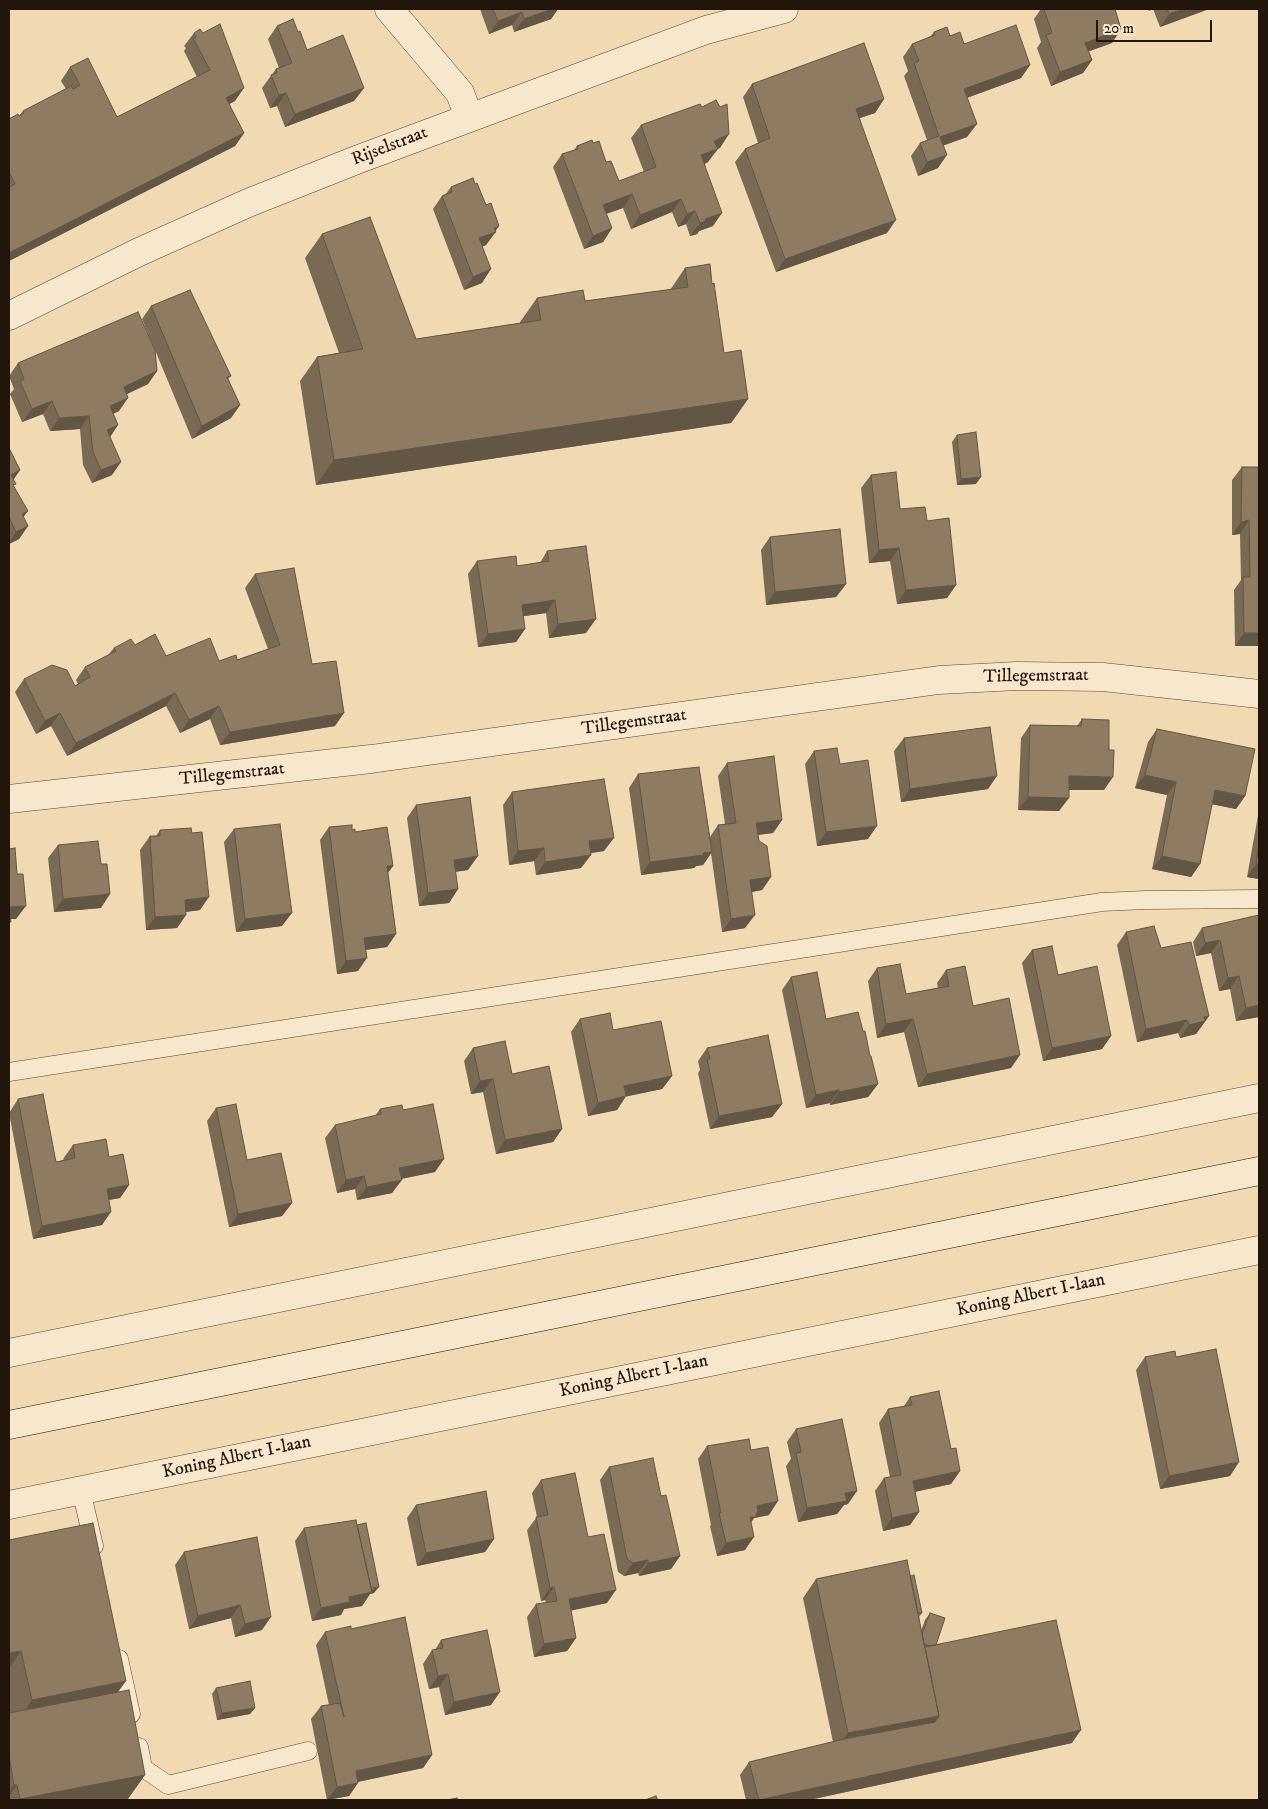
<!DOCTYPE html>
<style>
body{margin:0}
#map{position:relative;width:1268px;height:1809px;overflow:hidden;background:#f1dab2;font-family:"IM FELL DW Pica",serif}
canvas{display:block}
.frame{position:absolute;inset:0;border:10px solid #22150b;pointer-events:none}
.scale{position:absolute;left:1096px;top:20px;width:116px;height:22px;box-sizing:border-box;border:2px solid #22150b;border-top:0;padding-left:6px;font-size:15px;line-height:18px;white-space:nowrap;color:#22150b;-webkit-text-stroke:4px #f6e7cd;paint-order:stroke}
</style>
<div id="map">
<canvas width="1268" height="1809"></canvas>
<div class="frame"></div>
<div class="scale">20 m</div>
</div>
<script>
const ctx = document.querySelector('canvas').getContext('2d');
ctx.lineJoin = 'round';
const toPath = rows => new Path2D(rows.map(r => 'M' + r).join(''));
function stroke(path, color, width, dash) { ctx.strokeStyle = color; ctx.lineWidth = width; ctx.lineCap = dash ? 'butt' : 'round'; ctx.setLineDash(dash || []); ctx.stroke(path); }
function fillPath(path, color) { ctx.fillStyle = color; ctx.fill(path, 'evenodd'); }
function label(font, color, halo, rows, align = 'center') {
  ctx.font = font + ' "IM FELL DW Pica",serif'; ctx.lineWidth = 5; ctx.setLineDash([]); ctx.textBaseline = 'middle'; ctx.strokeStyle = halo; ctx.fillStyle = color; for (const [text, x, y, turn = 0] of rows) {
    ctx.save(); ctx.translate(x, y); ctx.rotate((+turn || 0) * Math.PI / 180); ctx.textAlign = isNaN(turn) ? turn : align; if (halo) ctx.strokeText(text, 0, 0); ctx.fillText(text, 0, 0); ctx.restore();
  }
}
const service = toPath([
 [9,1072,1102,902,1146,900,1259,899],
 [81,1490,94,1546],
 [119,1659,131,1714],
 [139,1747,143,1768,168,1785,308,1751]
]);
const minor = toPath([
 [389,9,460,93,469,117],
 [9,799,371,759,939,680,1017,676,1103,677,1259,694],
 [9,1353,1259,1098],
 [9,1505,1259,1250]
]);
const tertiary = toPath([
 [9,316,139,252,248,203,359,159,706,30,784,9]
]);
const secondary = toPath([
 [9,1425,1259,1171]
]);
const wall = toPath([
 [480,9,558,9,551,19,514,32,512,25,489,34],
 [1041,9,1115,9,1121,29,1112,43,1089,51,1092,60,1083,73,1051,86,1037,48,1041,42,1034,19],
 [1148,9,1209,9,1160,27,1153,9,1149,11],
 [277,26,298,32,307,50,364,88,354,101,285,127,277,106,270,108,262,88,276,69,279,68,268,39],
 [934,32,950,36,964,44,1030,65,1021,78,967,98,967,137,944,145,938,168,918,176,911,156,920,143,927,140,904,76,908,71,903,57,912,44,930,37],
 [194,33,235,101,229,104,244,133,235,146,9,261,9,119,19,116,23,111,66,89,61,81,70,67,117,117,197,77,184,51,186,48,184,46],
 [752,84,884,99,875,113,860,118,887,233,776,272,735,162,745,149,758,143,743,97],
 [641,125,720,148,717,148,708,162,705,164,713,226,699,231,697,234,690,236,686,224,678,227,672,212,631,229,623,208,606,214,612,228,603,242,584,249,553,167,562,154,574,150,577,146,593,143,619,181,644,172,631,138],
 [451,187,496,232,486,245,482,247,482,283,464,290,433,209,442,196,445,195],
 [322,234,416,339,520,323,520,322,537,298,585,301,670,290,685,268,712,284,724,353,748,399,731,423,316,485,300,381,317,357,339,353,305,258],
 [151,306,231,376,228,379,240,405,231,418,192,439,155,350,157,371,148,384,127,394,119,411,113,414,118,425,110,437,112,475,92,483,83,465,80,429,50,431,43,414,22,422,10,394,14,389,9,376,18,363,154,348,142,319],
 [957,435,976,484,957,485,952,442],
 [9,448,20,470,14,479,14,487,28,511,23,517,28,526,19,539,9,544],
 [1242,467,1259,467,1259,646,1235,646,1234,590,1241,580,1240,534,1232,535,1232,480],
 [871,475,900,509,927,521,956,585,947,598,897,604,890,561,869,563,861,488],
 [770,537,846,584,836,597,766,605,761,550],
 [547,551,586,633,549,638,546,613,523,616,525,629,516,642,478,647,468,574,477,561,517,566,540,563],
 [255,574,312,664,335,726,220,745,210,719,180,733,166,706,67,756,51,726,36,734,15,692,24,679,75,686,78,684,76,680,85,667,108,655,114,648,135,645,166,656,219,661,237,660,268,649,245,588],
 [1082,719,1104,790,1069,790,1059,811,1018,810,1021,738,1030,725,1077,726],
 [1157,729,1245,796,1236,809,1212,804,1200,864,1191,877,1152,869,1167,795,1135,788,1148,742],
 [904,738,988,789,901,802,894,751],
 [814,751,868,839,817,846,805,764],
 [727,763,782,820,773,833,758,835,759,841,771,877,762,890,751,892,745,928,722,932,711,853,703,865,696,866,694,868,641,875,629,788,638,774,710,837,718,825,725,824,718,776],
 [512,792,604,851,590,853,591,855,581,868,536,875,534,861,509,865,503,805],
 [416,805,468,870,455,872,458,889,449,903,419,906,407,818],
 [1259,810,1259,879,1247,877],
 [329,827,352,830,393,866,388,873,396,934,387,947,366,950,358,971,337,974,320,840],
 [234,829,282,926,236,932,224,842],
 [160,830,200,910,186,912,186,915,177,928,146,930,140,850,150,836,156,836],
 [58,845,101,908,54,912,48,858],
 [1259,915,1259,1017,1236,1021,1230,989,1219,991,1211,953,1196,956,1193,942,1202,928],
 [1126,932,1161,948,1209,1016,1196,1034,1180,1038,1178,1033,1137,1042,1117,945],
 [1032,950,1058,975,1111,1036,1102,1049,1043,1061,1022,963],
 [877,968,906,994,938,988,937,983,946,970,973,1006,1011,1068,918,1087,904,1032,877,1038,868,981],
 [791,977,826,1019,863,1031,878,1084,868,1097,830,1105,830,1103,806,1108,782,990],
 [580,1019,613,1030,672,1076,662,1089,626,1096,617,1110,588,1116,571,1032],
 [473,1048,512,1074,562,1129,553,1142,496,1154,483,1092,471,1094,464,1061],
 [707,1048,782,1104,772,1117,710,1129,698,1073,700,1070,698,1061],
 [18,1099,56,1162,64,1160,63,1159,73,1145,109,1157,129,1185,120,1198,109,1200,102,1225,33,1239,9,1113],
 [216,1108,247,1160,292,1203,282,1216,229,1227,207,1121],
 [380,1109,403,1110,435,1172,401,1179,392,1193,357,1200,355,1189,337,1193,325,1138,335,1125,375,1116],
 [1145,1357,1176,1357,1230,1476,1160,1489,1136,1370],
 [910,1397,951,1449,960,1471,951,1484,915,1492,919,1512,910,1525,883,1531,875,1491,884,1478,890,1477,879,1423,888,1409,904,1406],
 [796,1429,848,1504,844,1505,837,1514,798,1522,786,1466,791,1459,787,1442],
 [707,1446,751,1450,769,1515,754,1518,751,1522,745,1550,717,1556,710,1526,711,1525,698,1459],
 [609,1467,661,1496,680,1556,671,1569,639,1576,638,1573,624,1576,618,1572,600,1480],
 [541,1480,588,1537,607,1603,571,1610,576,1638,567,1651,534,1657,527,1617,536,1604,546,1603,545,1600,541,1601,527,1530,537,1517,532,1493],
 [416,1505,494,1539,485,1552,417,1566,407,1518],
 [304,1528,374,1593,370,1594,362,1606,344,1609,341,1615,312,1621,295,1541],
 [257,1537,262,1630,235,1637,231,1618,189,1629,175,1565,184,1552],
 [9,1540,118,1692,145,1775,127,1800,9,1800],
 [910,1576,922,1613,919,1617,921,1631,925,1620,930,1613,936,1645,1072,1743,809,1800,746,1800,740,1775,749,1762,833,1742,803,1598,816,1579],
 [351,1629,432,1755,423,1768,358,1782,349,1796,327,1800,311,1719,321,1706,329,1705,316,1645,325,1632],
 [441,1640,491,1705,445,1715,439,1687,429,1689,423,1664,432,1650,435,1650],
 [216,1688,255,1708,250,1714,217,1720,212,1694]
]);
const shadedWall = toPath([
 [552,9,558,9,551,19,514,32,524,19],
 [1183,9,1209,9,1160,27,1169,14],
 [522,12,512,25,489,34,498,21],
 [1121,29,1112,43,1076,56,1085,43],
 [1092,60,1083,73,1051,86,1060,72],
 [1030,65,1021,78,955,102,964,89],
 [244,88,235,101,216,111,226,98],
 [364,88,354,101,285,127,295,114],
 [286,93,277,106,270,108,279,95],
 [884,99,875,113,847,122,856,109],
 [977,124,967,137,931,150,940,137],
 [244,133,235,146,9,261,9,253],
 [729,134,720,148,705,154,714,141],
 [718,149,708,162,692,168,701,155],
 [947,155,938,168,918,176,927,162],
 [632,194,623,208,594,218,603,205],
 [681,199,672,212,631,229,640,215],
 [695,211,686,224,678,227,687,214],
 [722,213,713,226,699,231,697,234,690,236,700,223,705,219],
 [896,220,887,233,776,272,785,259],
 [499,226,486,245,470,251,479,238,494,228],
 [612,228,603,242,584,249,593,236],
 [491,269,482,283,464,290,473,277],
 [157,371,148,384,114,400,124,387],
 [128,398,119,411,101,419,110,406],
 [748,399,731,423,316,485,334,460],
 [52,401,43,414,22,422,32,409],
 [240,405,231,418,192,439,202,426],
 [89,416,80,429,50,431,59,418],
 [118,425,109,438,107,430],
 [121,462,112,475,92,483,101,470],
 [20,470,11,483,11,475],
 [981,477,976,484,957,485,961,479],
 [28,511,18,524,13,527,22,514],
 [1249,520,1240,534,1232,535,1241,522],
 [28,526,19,539,9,544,9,543,16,532],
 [899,548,890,561,869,563,879,550],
 [846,584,836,597,766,605,775,592],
 [956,585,947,598,897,604,906,590],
 [555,600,546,613,512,618,522,605],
 [596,619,586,633,549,638,558,624],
 [525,629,516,642,478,647,488,634],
 [1244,633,1259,633,1259,646,1235,646],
 [175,693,166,706,67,756,76,743],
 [219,706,210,719,180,733,189,720],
 [60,713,51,726,36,734,45,721],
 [344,713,335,726,220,745,230,732],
 [1145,775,1176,782,1167,795,1135,788],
 [997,776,988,789,901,802,910,789],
 [1069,776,1113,777,1104,790,1060,790],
 [1215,790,1245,796,1236,809,1206,803],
 [1028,797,1069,798,1059,811,1018,810],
 [782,820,773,833,747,836,756,823],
 [877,826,868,839,817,846,826,832],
 [614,838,604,851,579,855,589,841],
 [544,848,534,861,509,865,518,851],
 [712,852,703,865,696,866,694,868,641,875,650,862],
 [591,855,581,868,536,875,545,862],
 [478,856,468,870,444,873,454,860],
 [1162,856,1200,864,1191,877,1152,869],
 [1256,864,1259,864,1259,879,1247,877],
 [387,866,393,866,383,879],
 [771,877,762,890,741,894,750,880],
 [458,889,449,903,419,906,428,893],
 [110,894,101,908,54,912,63,899],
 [209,897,200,910,176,913,185,900],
 [26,906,16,919,9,919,9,907],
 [292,913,282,926,236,932,245,919],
 [186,915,177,928,146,930,155,917],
 [755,915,745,928,722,932,731,919],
 [396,934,387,947,355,951,364,938],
 [1220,940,1211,953,1196,956,1205,943],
 [367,958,358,971,337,974,346,961],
 [1239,976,1230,989,1219,991,1228,978],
 [1259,1005,1259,1017,1236,1021,1246,1008],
 [1209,1016,1196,1034,1180,1038,1189,1025,1204,1017],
 [913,1019,904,1032,877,1038,886,1024],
 [1187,1020,1178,1033,1137,1042,1146,1029],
 [1111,1036,1102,1049,1043,1061,1052,1048],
 [1020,1055,1011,1068,918,1087,927,1074],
 [672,1076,662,1089,615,1099,624,1086],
 [493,1079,483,1092,471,1094,480,1081],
 [878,1084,868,1097,830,1105,839,1092],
 [839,1090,830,1103,806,1108,816,1095],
 [626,1096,617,1110,588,1116,598,1103],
 [782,1104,772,1117,710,1129,719,1116],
 [562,1129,553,1142,496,1154,505,1140],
 [444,1159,435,1172,390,1181,399,1168],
 [364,1176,355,1189,337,1193,346,1180],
 [402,1180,392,1193,357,1200,367,1187],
 [129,1185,120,1198,97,1202,107,1189],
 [292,1203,282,1216,229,1227,238,1214],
 [111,1212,102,1225,33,1239,42,1226],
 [1239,1462,1230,1476,1160,1489,1169,1476],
 [960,1471,951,1484,904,1494,913,1481],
 [857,1491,848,1504,844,1505,837,1514,798,1522,807,1508,845,1493],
 [778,1501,769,1515,754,1518,746,1530,741,1531,757,1506],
 [919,1512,910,1525,883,1531,892,1518],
 [754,1537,745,1550,717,1556,726,1543],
 [494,1539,485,1552,417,1566,426,1553],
 [680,1556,671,1569,639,1576,648,1563],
 [648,1560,638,1573,624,1576,633,1563],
 [379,1587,374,1593,370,1594,362,1606,344,1609,341,1615,312,1621,321,1608,349,1597,365,1590],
 [554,1587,545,1600,541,1601,550,1588],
 [616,1590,607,1603,560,1613,569,1599],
 [240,1605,231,1618,189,1629,198,1616],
 [271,1617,262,1630,235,1637,245,1624],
 [576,1638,567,1651,534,1657,544,1644],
 [21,1651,9,1669,9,1653],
 [448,1674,439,1687,429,1689,438,1676],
 [126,1681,103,1713,9,1733,32,1700],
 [500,1692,491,1705,445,1715,454,1702],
 [255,1708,250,1714,217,1720,222,1713],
 [939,1716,926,1735,835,1752,848,1733],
 [1081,1730,1072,1743,809,1800,759,1800],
 [432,1755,423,1768,347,1784,356,1771],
 [145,1775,127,1800,19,1800,20,1799],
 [358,1783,349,1796,327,1800,337,1787],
 [14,1785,17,1785,9,1796,9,1792]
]);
const building = toPath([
 [493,9,552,9,524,19,522,12,498,21,493,9],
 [1044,9,1115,9,1121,29,1085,43,1092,60,1060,72,1046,35,1052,33,1044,9],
 [1167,9,1183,9,1169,14,1167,9],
 [293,19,298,32,300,31,307,50,343,35,364,88,295,114,286,93,279,95,271,75,277,73,276,69,292,63,277,26,293,19],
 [220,24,244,88,226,98,244,133,9,253,9,187,15,184,9,172,9,119,18,114,19,116,24,113,23,111,71,86,73,89,80,85,70,67,88,58,117,117,210,70,193,38,196,37,194,33,200,29,203,33,220,24],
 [1016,25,1030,65,964,89,977,124,940,137,947,155,927,162,920,143,939,136,914,63,919,61,912,44,935,35,934,32,947,27,950,36,960,32,964,44,1016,25],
 [864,43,884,99,856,109,896,220,785,259,745,149,770,138,752,84,864,43],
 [716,100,720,107,727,104,729,134,714,141,718,149,701,155,722,213,705,219,706,221,700,223,695,211,687,214,681,199,640,215,632,194,603,205,612,228,593,236,562,154,578,149,577,146,592,140,593,143,599,141,606,162,611,161,619,181,656,167,641,125,700,104,702,107,716,100],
 [473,178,475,184,477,183,486,205,491,203,499,226,494,228,496,232,479,238,491,269,473,277,442,196,452,192,451,187,473,178],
 [370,217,416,339,541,320,537,298,583,290,585,301,688,287,685,268,710,264,712,284,714,283,724,353,741,350,748,399,334,460,317,357,363,349,322,234,370,217],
 [190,290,231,376,227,377,240,405,202,426,151,306,190,290],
 [138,312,155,350,157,371,124,387,128,398,110,406,118,425,107,430,121,462,101,470,93,452,89,416,59,418,52,401,32,409,20,381,24,379,18,363,138,312],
 [976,432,981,477,961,479,957,435,976,432],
 [9,448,20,470,11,475,16,484,13,485,28,511,22,514,28,526,16,532,9,517,9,448],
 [1242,467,1259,467,1259,633,1244,633,1243,577,1250,577,1249,520,1241,522,1242,467],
 [896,472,900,509,925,507,927,521,949,518,956,585,906,590,899,548,879,550,871,475,896,472],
 [840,529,846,584,775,592,770,537,840,529],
 [586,546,596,619,558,624,555,600,522,605,525,629,488,634,477,561,516,556,517,566,549,561,547,551,586,546],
 [294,568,312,664,336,661,344,713,230,732,219,706,189,720,175,693,76,743,60,713,45,721,24,679,52,665,67,670,75,686,90,677,85,667,116,651,114,648,131,639,135,645,155,634,166,656,210,638,219,661,236,655,237,660,280,645,255,574,294,568],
 [1082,719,1109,720,1109,750,1114,750,1113,777,1069,776,1069,798,1028,797,1030,725,1081,726,1082,719],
 [990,727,997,776,910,789,904,738,990,727],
 [1157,729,1255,749,1245,796,1215,790,1200,864,1162,856,1176,782,1145,775,1157,729],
 [837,748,840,764,868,760,877,826,826,832,814,751,837,748],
 [774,756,782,820,756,823,759,841,767,846,771,877,750,880,755,915,731,919,718,825,736,823,727,763,774,756],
 [699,767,712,852,703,853,704,855,650,862,638,774,699,767],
 [604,779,614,838,589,841,591,855,545,862,544,848,518,851,512,792,604,779],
 [470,797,478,856,454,860,458,889,428,893,416,805,470,797],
 [280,824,292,913,245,919,234,829,280,824],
 [352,825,352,830,355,829,355,832,387,827,393,866,387,866,396,934,364,938,367,958,346,961,329,827,352,825],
 [191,828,192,833,202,832,209,897,185,900,186,915,155,917,150,836,160,836,160,830,191,828],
 [98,841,101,864,107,864,110,894,63,899,58,845,98,841],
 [1259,845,1259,864,1256,864,1259,845],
 [15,848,17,874,23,874,26,906,9,907,11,922,9,922,9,849,15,848],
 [1259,915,1259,1005,1246,1008,1239,976,1228,978,1220,940,1205,943,1202,928,1259,915],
 [1154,926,1161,948,1191,942,1209,1016,1204,1017,1205,1021,1189,1025,1187,1020,1146,1029,1126,932,1154,926],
 [1052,946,1058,975,1097,966,1111,1036,1052,1048,1032,950,1052,946],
 [900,964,906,994,949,986,946,970,965,966,973,1006,1009,998,1020,1055,927,1074,913,1019,886,1024,877,968,900,964],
 [817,972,826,1019,858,1012,863,1031,865,1031,870,1056,871,1056,878,1084,839,1092,839,1090,816,1095,791,977,817,972],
 [610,1013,613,1030,661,1021,672,1076,624,1086,626,1096,598,1103,580,1019,610,1013],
 [768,1035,782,1104,719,1116,707,1059,710,1059,707,1048,768,1035],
 [505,1041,512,1074,549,1066,562,1129,505,1140,493,1079,480,1081,473,1048,505,1041],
 [43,1094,56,1162,75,1158,73,1145,106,1139,109,1157,123,1154,129,1185,107,1189,111,1212,42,1226,18,1099,43,1094],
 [236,1104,247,1160,281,1153,292,1203,238,1214,216,1108,236,1104],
 [433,1104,444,1159,399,1168,402,1180,367,1187,364,1176,346,1180,335,1125,381,1114,380,1109,402,1105,403,1110,433,1104],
 [1216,1349,1239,1462,1169,1476,1145,1357,1175,1351,1176,1357,1216,1349],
 [939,1391,951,1449,956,1448,960,1471,913,1481,919,1512,892,1518,884,1478,901,1475,888,1409,912,1405,910,1397,939,1391],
 [842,1419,857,1491,845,1493,847,1501,807,1508,796,1453,801,1452,796,1429,842,1419],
 [749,1439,751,1450,768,1447,778,1501,757,1506,758,1511,755,1517,750,1517,754,1537,726,1543,719,1513,721,1513,707,1446,749,1439],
 [653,1458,661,1496,666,1495,680,1556,648,1563,648,1560,633,1563,627,1559,609,1467,653,1458],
 [575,1473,588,1537,604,1534,616,1590,569,1599,576,1638,544,1644,536,1604,557,1601,554,1587,550,1588,536,1517,548,1515,541,1480,575,1473],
 [486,1491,494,1539,426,1553,416,1505,486,1491],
 [356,1520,372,1592,349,1597,350,1602,321,1608,304,1528,356,1520],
 [93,1523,126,1681,32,1700,21,1651,9,1653,9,1540,93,1523],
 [366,1523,379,1587,371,1588,357,1525,366,1523],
 [257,1537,271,1617,245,1624,240,1605,198,1616,184,1552,257,1537],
 [907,1560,939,1716,848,1733,816,1579,907,1560],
 [914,1575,922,1613,918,1613,910,1576,914,1575],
 [930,1613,945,1618,936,1645,930,1646,924,1644,922,1634,930,1613],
 [405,1617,432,1755,356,1771,358,1783,337,1787,321,1706,340,1703,344,1717,325,1632,351,1626,351,1629,405,1617],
 [1056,1620,1081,1730,759,1800,749,1762,844,1739,935,1722,939,1716,925,1647,1056,1620],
 [487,1630,500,1692,454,1702,448,1674,438,1676,432,1650,443,1648,441,1640,487,1630],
 [250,1681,255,1708,222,1713,216,1688,250,1681],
 [129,1690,145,1775,20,1799,17,1785,14,1785,9,1756,9,1713,129,1690],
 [656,1796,658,1800,645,1800,656,1796],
 [457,1798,457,1800,447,1800,457,1798]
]);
const streetNames = [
 ["Rijselstraat",390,147,-21],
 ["Tillegemstraat",1036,677,-1],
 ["Tillegemstraat",634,723,-8],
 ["Tillegemstraat",232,775,-6],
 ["Koning Albert I-laan",1031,1296,-12],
 ["Koning Albert I-laan",634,1377,-12],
 ["Koning Albert I-laan",237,1458,-12]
];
stroke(service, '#564635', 19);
stroke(minor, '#564635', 29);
stroke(tertiary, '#564635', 29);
stroke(secondary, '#22150b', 29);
stroke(service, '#f6e7cd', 18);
stroke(minor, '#f6e7cd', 28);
stroke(tertiary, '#f6e7cd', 28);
stroke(secondary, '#f6e7cd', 28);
fillPath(wall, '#7a6a54');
fillPath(shadedWall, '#635645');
fillPath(building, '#8e7b62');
stroke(building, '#635645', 1);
label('18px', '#22150b', '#f6e7cd', streetNames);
</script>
